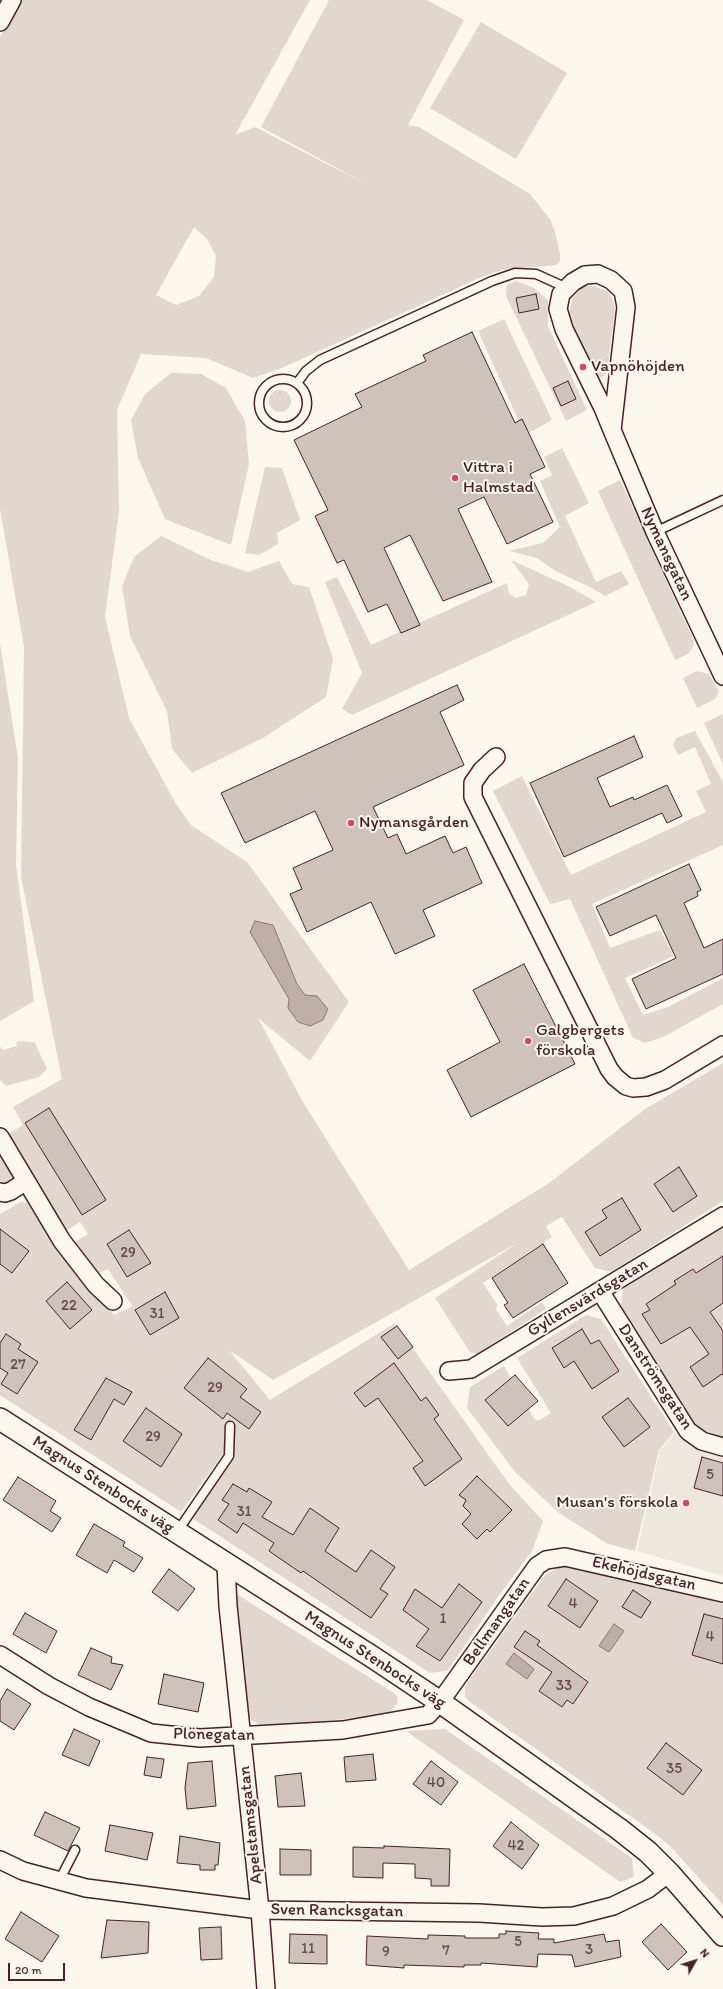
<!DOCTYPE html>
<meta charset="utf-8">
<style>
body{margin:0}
#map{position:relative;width:723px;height:1989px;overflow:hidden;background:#fbf7ec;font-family:Itim,sans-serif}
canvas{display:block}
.north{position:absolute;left:675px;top:1941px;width:40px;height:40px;-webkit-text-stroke:3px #fbf7ec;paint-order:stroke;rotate:51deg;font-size:11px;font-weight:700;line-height:16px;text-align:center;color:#4a1f2b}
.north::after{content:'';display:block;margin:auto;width:14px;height:18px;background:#4a1f2b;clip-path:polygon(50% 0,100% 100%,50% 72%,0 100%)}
.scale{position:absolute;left:8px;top:1963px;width:57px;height:18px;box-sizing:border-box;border:2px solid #4a1f2b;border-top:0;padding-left:5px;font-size:12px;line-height:14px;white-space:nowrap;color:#4a1f2b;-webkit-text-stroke:3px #fbf7ec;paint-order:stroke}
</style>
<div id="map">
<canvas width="723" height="1989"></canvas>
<div class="north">N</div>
<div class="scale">20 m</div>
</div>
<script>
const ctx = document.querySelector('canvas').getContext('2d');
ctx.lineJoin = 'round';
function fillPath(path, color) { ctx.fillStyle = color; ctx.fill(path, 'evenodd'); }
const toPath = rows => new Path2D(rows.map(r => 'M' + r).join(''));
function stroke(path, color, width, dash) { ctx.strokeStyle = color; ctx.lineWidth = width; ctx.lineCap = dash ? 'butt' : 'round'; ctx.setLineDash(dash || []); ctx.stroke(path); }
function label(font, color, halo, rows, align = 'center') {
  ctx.font = font + ' Itim,sans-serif'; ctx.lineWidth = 4; ctx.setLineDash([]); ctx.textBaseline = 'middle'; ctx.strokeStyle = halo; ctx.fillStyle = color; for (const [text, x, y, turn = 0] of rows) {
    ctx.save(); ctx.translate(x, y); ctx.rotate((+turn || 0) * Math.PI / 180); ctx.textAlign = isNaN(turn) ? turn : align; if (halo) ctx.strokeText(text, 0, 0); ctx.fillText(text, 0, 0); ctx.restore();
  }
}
const built = toPath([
 [675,1432,694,1447,723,1455,723,1576,637,1551,660,1451]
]);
const green = toPath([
 [21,0,310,0,235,135,255,127,370,186,261,127,329,0,427,0,464,20,408,125,419,127,530,194,550,219,555,232,560,254,560,261,557,265,502,270,477,279,282,368,253,378,206,358,141,354,117,410,119,511,105,617,129,718,176,804,191,825,247,862,349,1002,310,1061,258,1018,304,1104,409,1270,549,1183,645,1109,723,1063,723,1201,611,1272,595,1268,562,1217,546,1226,552,1237,483,1283,498,1306,495,1308,507,1326,542,1302,546,1309,477,1354,470,1352,435,1298,519,1242,273,1380,229,1350,270,1400,395,1323,509,1484,543,1521,532,1551,498,1597,447,1671,430,1673,192,1518,230,1460,223,1454,181,1512,0,1395,0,1214,20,1202,27,1203,53,1242,114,1315,132,1306,108,1269,94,1275,72,1244,88,1234,80,1222,66,1231,9,1134,23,1125,13,1107,62,1079,21,877,24,647,0,509,0,37],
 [194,227,207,239,216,256,214,277,199,296,176,305,156,295],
 [481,22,567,73,516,159,430,108],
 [516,281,534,288,548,300,548,326,587,410,566,421,506,296,507,285],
 [587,286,594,286,607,291,612,298,615,308,607,373,601,378,594,374,572,327,569,313,573,297,582,288],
 [504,319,552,420,525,435,478,331],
 [171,373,201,374,226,388,245,421,249,464,231,545,165,519,138,458,131,420,145,394],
 '269 401a11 11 0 1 1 22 0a11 11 0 1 1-22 0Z',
 [562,448,589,503,565,516,596,582,621,571,629,584,605,596,588,586,557,572,537,558,509,551,543,543,560,527,540,481,552,475,544,457],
 [265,467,282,468,300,520,277,533,278,544,259,555,245,553],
 [620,480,694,641,693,647,688,654,675,660,598,491],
 [161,536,211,560,248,572,279,561,292,584,309,587,333,659,326,697,263,738,192,773,172,749,167,711,130,636,122,586,134,557],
 [511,560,568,586,596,602,352,715,342,709,362,673,325,582,337,577,371,645,507,583,509,594,516,598,526,595,529,584],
 [0,643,18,758,16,864,34,1001,0,1021],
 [697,671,709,674,719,691,715,699,697,708,683,678],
 [723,714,723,764,704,723],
 [695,731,723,782,723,845,592,904,610,948,660,930,674,956,625,978,643,1015,668,1007,723,978,723,1004,663,1037,645,1043,633,1038,570,899,550,904,493,791,522,776,571,875,706,812,696,791,711,784,695,747,678,755,673,745,676,738],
 [24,1041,35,1043,47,1069,39,1077,6,1086,0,1080,0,1047,3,1050,17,1046,16,1042],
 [0,1153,13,1176,11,1181,4,1185,0,1184],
 [723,1225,723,1436,698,1429,621,1306,623,1287],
 [586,1315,601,1319,674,1432,659,1450,635,1551,608,1544,559,1513,515,1472,467,1408,470,1387,504,1366,535,1420,540,1420,551,1413,517,1358],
 [563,1565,665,1588,723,1604,723,1905,671,1847,658,1836,470,1702,465,1697,465,1686,545,1575],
 [235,1593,394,1693,398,1697,397,1704,392,1710,382,1715,277,1726,259,1724,251,1720,247,1714],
 [445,1729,632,1858,634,1877,620,1882,406,1731]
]);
const water = toPath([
 [255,921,273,925,297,984,305,995,317,996,328,1009,323,1020,310,1026,298,1022,288,1008,289,999,250,932,255,921],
 [614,1624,624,1631,609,1652,599,1646,614,1624],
 [514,1653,534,1669,527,1679,506,1664,514,1653]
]);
const building = toPath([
 [536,294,539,309,519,313,516,298,536,294],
 [472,332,515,423,522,419,545,467,530,474,553,522,507,544,484,497,458,509,492,582,443,601,410,535,384,548,420,625,401,633,387,604,368,612,344,560,337,563,315,516,328,510,294,440,362,407,355,394,426,361,423,355,472,332],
 [568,381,576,399,561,406,553,388,568,381],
 [457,685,464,700,440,712,464,765,373,807,388,838,397,834,406,854,445,836,453,853,466,847,482,883,423,910,435,936,395,954,371,902,307,932,290,894,302,889,293,868,333,850,315,811,245,843,221,793,457,685],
 [634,736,643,757,597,778,610,807,633,797,634,800,667,785,682,816,667,823,662,813,564,857,530,783,634,736],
 [689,864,701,890,697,892,698,896,684,903,704,948,723,939,723,974,646,1009,632,979,676,958,656,915,610,936,596,907,689,864],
 [524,964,575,1064,471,1117,447,1070,500,1042,473,990,524,964],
 [49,1108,106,1200,82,1215,25,1123,49,1108],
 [679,1167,697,1196,673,1212,654,1184,679,1167],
 [622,1198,641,1230,600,1256,585,1232,607,1218,602,1210,622,1198],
 [0,1229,29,1251,12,1273,0,1264,0,1229],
 [129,1230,151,1263,127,1277,107,1244,129,1230],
 [543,1244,568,1283,513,1318,504,1305,508,1303,492,1278,543,1244],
 [723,1256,723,1303,710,1312,723,1331,723,1375,722,1374,703,1387,690,1367,709,1354,690,1327,661,1344,642,1314,650,1310,646,1304,676,1284,674,1281,693,1269,696,1273,723,1256],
 [67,1282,92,1310,70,1329,46,1301,67,1282],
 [165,1292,179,1318,150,1335,135,1310,165,1292],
 [397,1326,413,1347,398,1359,381,1337,397,1326],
 [582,1329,591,1344,599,1340,619,1371,592,1389,574,1361,564,1368,552,1348,582,1329],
 [6,1334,21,1344,18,1349,38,1362,17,1394,1,1384,8,1373,0,1368,0,1343,6,1334],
 [208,1358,247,1389,240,1397,261,1412,249,1429,227,1413,223,1419,184,1388,208,1358],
 [394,1363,421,1401,426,1397,439,1415,434,1419,462,1459,425,1486,413,1468,423,1461,378,1398,365,1407,354,1393,394,1363],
 [515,1375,538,1401,508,1426,485,1400,515,1375],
 [106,1378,132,1392,124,1405,114,1399,91,1440,74,1430,106,1378],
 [628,1398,650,1427,624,1447,602,1417,628,1398],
 [146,1408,182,1434,161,1467,123,1441,146,1408],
 [702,1457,723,1463,723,1496,694,1488,702,1457],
 [477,1476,512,1510,490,1532,487,1529,477,1539,462,1524,471,1514,463,1506,466,1500,459,1495,477,1476],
 [18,1477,56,1501,50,1511,61,1518,52,1532,3,1500,18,1477],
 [233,1484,247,1492,249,1488,272,1502,262,1517,293,1535,310,1508,339,1528,325,1551,356,1572,371,1550,395,1567,380,1589,388,1594,371,1618,303,1571,301,1573,269,1551,274,1543,243,1523,237,1533,218,1520,229,1504,222,1500,233,1484],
 [94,1524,125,1542,123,1546,143,1558,134,1572,114,1560,107,1573,76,1555,94,1524],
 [169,1569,195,1589,178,1611,152,1592,169,1569],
 [566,1579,598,1601,580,1628,548,1606,566,1579],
 [459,1584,482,1602,440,1661,416,1646,429,1629,403,1610,415,1589,442,1608,459,1584],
 [633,1590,651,1602,641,1618,622,1607,633,1590],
 [25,1613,57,1631,46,1653,13,1634,25,1613],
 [704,1614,723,1619,723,1664,692,1655,704,1614],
 [525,1631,540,1641,537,1645,588,1682,573,1704,567,1700,562,1707,539,1691,552,1672,514,1647,525,1631],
 [91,1648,112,1657,111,1663,123,1665,111,1690,78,1675,91,1648],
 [164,1674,204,1683,198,1712,158,1704,164,1674],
 [7,1689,31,1704,14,1730,0,1721,0,1701,7,1689],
 [74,1729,100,1741,89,1766,62,1755,74,1729],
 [666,1743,702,1770,683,1795,647,1768,666,1743],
 [373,1754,376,1780,346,1782,344,1757,373,1754],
 [147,1757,164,1759,161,1778,144,1775,147,1757],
 [212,1761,216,1806,187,1809,185,1788,188,1763,212,1761],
 [431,1761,458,1782,441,1805,413,1784,431,1761],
 [301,1773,305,1806,278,1807,275,1776,301,1773],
 [45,1812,80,1828,68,1851,34,1835,45,1812],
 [511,1822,539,1845,522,1869,493,1846,511,1822],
 [110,1825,153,1833,147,1860,105,1851,110,1825],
 [180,1836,220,1843,218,1865,215,1865,215,1870,200,1870,200,1865,177,1863,180,1836],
 [384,1846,450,1849,449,1886,431,1886,431,1879,415,1878,415,1864,383,1863,383,1878,353,1877,353,1847,384,1848,384,1846],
 [280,1849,311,1850,311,1875,280,1875,280,1849],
 [21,1912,59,1936,42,1962,5,1939,21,1912],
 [107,1920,149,1922,148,1953,101,1958,107,1920],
 [661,1924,687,1952,668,1970,642,1942,661,1924],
 [221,1927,222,1959,201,1960,199,1928,221,1927],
 [506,1931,539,1933,538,1939,554,1939,554,1943,604,1934,606,1942,619,1940,621,1957,575,1967,572,1955,538,1954,537,1967,481,1963,481,1965,464,1965,464,1967,404,1965,404,1968,366,1965,367,1936,428,1939,428,1935,465,1936,465,1938,499,1938,499,1934,506,1934,506,1931],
 [290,1934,327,1935,327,1964,289,1963,290,1934]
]);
const service = toPath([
 '259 403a24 24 0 1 1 48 0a24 24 0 1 1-48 0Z',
 [297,383,306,371,320,360,492,281,515,273,536,274,567,288],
 [655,532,723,500],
 [177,1532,229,1456,230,1426],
 [59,1881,75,1850]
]);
const minor = toPath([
 [0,22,12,0],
 [612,430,626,307,623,291,611,280,598,274,585,275,573,282,561,294,558,309,564,329,603,408,612,430,655,532,723,676],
 [496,757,482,770,473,783,473,797,609,1069,615,1077,626,1086,633,1088,646,1087,665,1080,723,1045],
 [0,1137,62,1241,96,1285,113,1301],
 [0,1192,5,1193,11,1191,26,1181],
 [600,1291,688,1431,702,1441,723,1447],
 [449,1371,471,1369,723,1216],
 [226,1565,228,1606,260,1910,266,1989],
 [0,1655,49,1686,89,1707,151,1733,200,1738,343,1730,428,1715,440,1702,537,1566,546,1560,565,1557,723,1593],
 [0,1860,23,1871,86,1888,260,1910,479,1913,542,1917,574,1916,613,1906,648,1889,669,1873]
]);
const tertiary = toPath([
 [0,1419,374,1658,440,1702,619,1829,648,1852,669,1873,723,1935]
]);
const markers = [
 [583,367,4,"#d1495b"],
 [455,478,4,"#d1495b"],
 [351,823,4,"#d1495b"],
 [528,1041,4,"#d1495b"],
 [686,1503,4,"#d1495b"]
];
const numberNames = [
 ["29",128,1253],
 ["22",69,1306],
 ["31",157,1314],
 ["27",18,1365],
 ["29",215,1388],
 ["29",153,1437],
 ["5",710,1475],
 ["31",244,1512],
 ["4",573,1604],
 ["1",443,1619],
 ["4",710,1637],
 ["33",564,1686],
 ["35",674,1769],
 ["40",436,1783],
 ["42",516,1846],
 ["5",518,1942],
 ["11",308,1949],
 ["3",589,1950],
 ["7",446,1951],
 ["9",386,1952]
];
const poiNames = [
 ["Vapnöhöjden",591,367],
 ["Vittra i",463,468],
 ["Halmstad",463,488],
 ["Nymansgården",359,823],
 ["Galgbergets",536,1031],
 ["förskola",536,1051],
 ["Musan's förskola",678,1503,"right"]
];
const streetNames = [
 ["Nymansgatan",666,554,65],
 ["Gyllensvärdsgatan",588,1298,-31],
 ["Danströmsgatan",655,1377,57],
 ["Magnus Stenbocks väg",103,1485,33],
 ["Ekehöjdsgatan",644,1574,13],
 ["Bellmangatan",497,1622,-55],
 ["Magnus Stenbocks väg",375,1660,33],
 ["Plönegatan",214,1735,1],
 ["Apelstamsgatan",251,1825,-96],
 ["Sven Rancksgatan",337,1911,1]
];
fillPath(built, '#eee7de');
fillPath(green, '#e2d7d0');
fillPath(water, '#bfadaa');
stroke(water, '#907477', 1);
fillPath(building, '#cfc2bc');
stroke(building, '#4a1f2b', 1);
stroke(service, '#4a1f2b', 11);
stroke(minor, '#4a1f2b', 20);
stroke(tertiary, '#4a1f2b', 24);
stroke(service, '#fbf7ec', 8);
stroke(minor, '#fbf7ec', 17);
stroke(tertiary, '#fbf7ec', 21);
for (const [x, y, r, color] of markers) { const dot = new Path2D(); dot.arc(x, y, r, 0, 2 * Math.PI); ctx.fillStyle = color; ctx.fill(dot); stroke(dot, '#fbf7ec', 1.5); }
label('15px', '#6b484f', null, numberNames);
label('17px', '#4a1f2b', '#fbf7ec', poiNames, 'left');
label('17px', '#4a1f2b', '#fbf7ec', streetNames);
</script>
